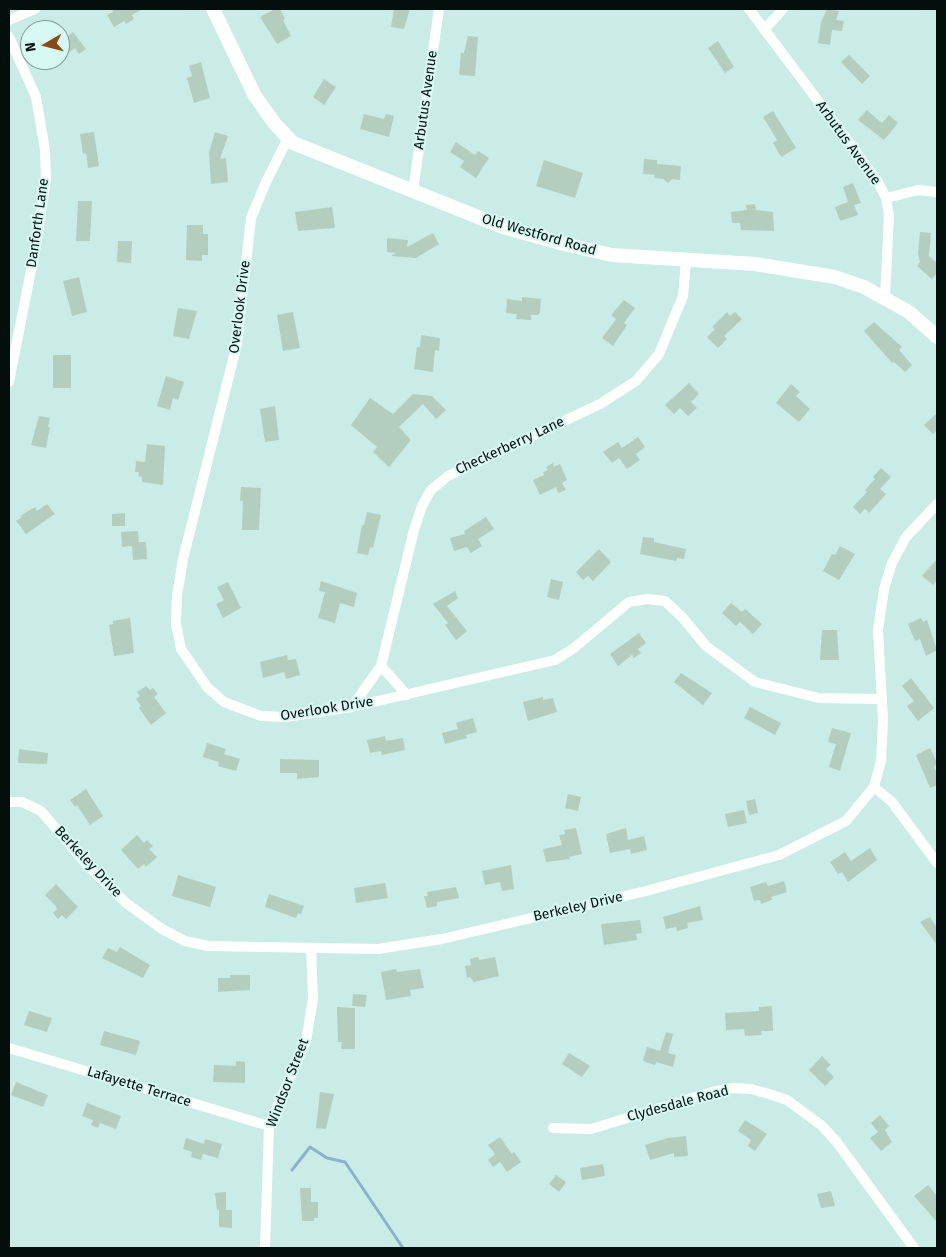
<!DOCTYPE html>
<style>
body{margin:0}
#map{position:relative;width:946px;height:1257px;overflow:hidden;background:#caece6;font-family:"Fira Sans",sans-serif}
canvas{display:block}
.frame{position:absolute;inset:0;border:10px solid #040e0c;pointer-events:none}
.north{position:absolute;left:20px;top:20px;width:50px;height:50px;box-sizing:border-box;background:#d7f9f4;border:1px solid #839b97;border-radius:50%;rotate:262deg;font-size:14px;font-weight:700;line-height:20px;text-align:center;color:#040e0c}
.north::after{content:'';display:block;margin:auto;width:18px;height:22px;background:#894913;clip-path:polygon(50% 0,100% 100%,50% 72%,0 100%)}
</style>
<div id="map">
<canvas width="946" height="1257"></canvas>
<div class="frame"></div>
<div class="north">N</div>
</div>
<script>
const ctx = document.querySelector('canvas').getContext('2d');
ctx.lineJoin = 'round';
const toPath = rows => new Path2D(rows.map(r => 'M' + r).join(''));
function stroke(path, color, width, dash) { ctx.strokeStyle = color; ctx.lineWidth = width; ctx.lineCap = dash ? 'butt' : 'round'; ctx.setLineDash(dash || []); ctx.stroke(path); }
function fillPath(path, color) { ctx.fillStyle = color; ctx.fill(path, 'evenodd'); }
function label(font, color, halo, rows, align = 'center') {
  ctx.font = font + ' "Fira Sans",sans-serif'; ctx.lineWidth = 4; ctx.setLineDash([]); ctx.textBaseline = 'middle'; ctx.strokeStyle = halo; ctx.fillStyle = color; for (const [text, x, y, turn = 0] of rows) {
    ctx.save(); ctx.translate(x, y); ctx.rotate((+turn || 0) * Math.PI / 180); ctx.textAlign = isNaN(turn) ? turn : align; if (halo) ctx.strokeText(text, 0, 0); ctx.fillText(text, 0, 0); ctx.restore();
  }
}
const stream = toPath([
 [292,1170,310,1147,327,1158,345,1162,403,1248]
]);
const building = toPath([
 [112,9,143,9,132,15,134,19,126,24,124,21,114,27,107,15,113,12],
 [275,9,280,9,285,19,283,20,291,36,277,44,260,17],
 [394,9,410,9,404,29,391,27],
 [827,9,839,11,836,20,844,21,842,31,832,30,830,45,818,43,821,22],
 [73,32,86,49,79,54,75,48,60,59,60,42],
 [468,36,478,37,475,76,459,75,461,53,464,53],
 [718,41,734,67,725,73,708,48],
 [849,55,870,76,862,84,841,62],
 [201,62,210,98,194,103,187,78,192,76,189,66],
 [324,79,336,87,324,105,313,97],
 [867,110,882,123,889,115,898,123,884,140,858,120],
 [773,111,796,148,781,157,773,143,777,140,763,117],
 [364,114,384,119,386,114,394,116,389,137,360,129],
 [94,132,99,166,88,168,86,153,83,154,80,134],
 [215,132,228,136,220,159,226,158,228,182,211,184,209,153],
 [456,142,475,155,478,151,489,158,476,178,460,167,464,161,450,152],
 [644,159,657,160,657,164,681,166,680,180,672,179,668,183,663,179,654,178,655,175,643,174],
 [544,160,583,173,575,198,536,186],
 [853,183,861,203,854,205,858,215,840,221,835,207,848,202,843,187],
 [78,201,92,201,90,241,76,241],
 [755,204,756,210,773,212,774,231,741,230,740,223,732,223,731,212,747,210,746,205],
 [332,207,335,228,298,231,295,212],
 [187,225,203,225,203,234,208,234,208,255,202,255,202,261,186,260],
 [920,232,931,233,929,256,937,263,937,273,932,279,917,266,920,262,918,254],
 [433,233,439,244,416,258,391,256,396,253,387,252,387,238,408,240,407,247],
 [118,241,132,241,131,263,117,262],
 [79,277,87,312,72,316,63,281],
 [522,297,541,299,540,312,538,315,531,315,531,320,516,319,517,314,506,313,507,299,522,301],
 [624,300,635,308,624,323,627,325,613,346,602,338,616,319,611,315],
 [178,308,197,311,189,339,173,336],
 [293,312,300,348,283,351,277,315],
 [727,312,730,316,735,312,742,319,724,336,727,339,718,348,707,337,715,329,712,327],
 [874,322,902,347,899,350,912,365,905,372,894,362,892,363,864,331],
 [421,335,440,338,439,351,435,350,433,372,414,369,417,347,420,347],
 [53,355,71,355,71,388,53,388],
 [166,376,184,382,178,400,173,398,170,410,157,406],
 [689,383,699,394,691,402,697,408,688,416,680,408,674,414,665,405],
 [791,384,800,392,796,396,810,409,799,422,776,403],
 [413,394,432,396,446,410,436,419,423,404,399,427,411,440,389,467,373,452,377,447,351,425,370,398,393,414],
 [275,406,279,440,265,442,260,409],
 [937,413,937,430,933,434,924,425],
 [39,416,50,418,48,427,50,427,46,448,31,445],
 [638,437,645,447,636,454,640,460,627,469,619,458,612,463,603,452,618,442,622,448],
 [147,444,165,446,163,485,142,482,142,477,138,476,139,472,135,472,136,461,145,462],
 [553,463,554,467,560,464,567,480,562,483,566,490,558,493,556,487,540,495,533,480,544,475,543,472,548,470,546,467],
 [881,468,891,477,880,489,886,494,869,513,865,509,860,514,853,507,867,492,865,490,875,479,873,477],
 [241,487,261,488,259,530,242,530,243,501,240,501],
 [47,504,55,514,26,534,16,521,22,517,20,516,35,507,37,511],
 [367,512,381,515,373,548,370,547,368,555,357,553,362,525,364,525],
 [125,513,125,526,112,526,112,514],
 [486,517,494,529,478,539,482,546,471,553,467,547,454,551,450,538,465,534,464,531],
 [138,531,139,542,146,542,147,559,133,560,132,546,122,547,121,532],
 [643,537,654,538,654,542,686,549,684,559,677,558,676,561,640,554],
 [840,546,855,554,839,580,823,571,832,554,835,555],
 [599,549,611,562,593,581,588,576,583,580,576,572],
 [937,559,937,580,933,585,922,576],
 [551,579,563,582,559,600,547,597],
 [321,581,357,593,354,607,340,603,335,623,318,618,325,592,319,591],
 [228,582,241,608,223,618,216,604,224,600,217,587],
 [455,591,458,598,447,606,467,631,456,640,445,625,448,623,433,604],
 [731,603,742,612,745,609,762,624,753,634,740,622,736,626,722,613],
 [130,618,134,653,114,656,109,625,113,624,113,621],
 [921,618,923,622,927,620,937,650,926,656,920,639,915,641,908,624],
 [822,630,837,630,839,660,820,660],
 [639,633,646,643,638,649,641,653,634,658,632,655,618,666,610,654],
 [287,655,288,660,296,659,300,675,286,679,284,672,263,678,260,662],
 [681,673,712,693,703,705,674,682],
 [911,678,934,708,918,721,907,706,914,701,902,686],
 [146,686,150,690,153,688,158,694,154,697,166,713,151,725,139,708,141,706,136,699,140,696,137,692],
 [543,697,543,700,553,698,557,712,528,721,523,702],
 [750,707,781,723,775,735,744,718],
 [473,718,477,732,466,735,467,738,445,744,442,733,458,729,456,723],
 [832,728,851,733,840,771,829,767,836,744,828,742],
 [385,736,386,741,403,738,405,750,382,755,381,751,370,753,367,740],
 [207,743,226,749,224,754,240,759,236,771,218,766,219,762,203,757],
 [930,748,937,763,934,767,937,773,937,785,930,788,916,755],
 [19,749,48,753,47,764,18,763],
 [280,759,319,760,319,777,297,779,297,773,280,773],
 [86,789,103,816,90,825,77,805,75,807,70,800],
 [568,794,581,797,578,811,565,808],
 [755,799,758,813,749,815,746,801],
 [744,810,747,823,728,827,725,814],
 [576,828,582,854,569,857,570,859,546,862,543,849,562,845,559,835,565,834,564,830],
 [626,828,628,840,644,836,647,850,631,854,630,849,610,853,606,834],
 [137,835,144,843,147,840,153,846,149,849,157,857,146,867,144,864,138,869,121,850],
 [870,848,877,860,848,882,842,872,838,874,830,862,845,852,851,861],
 [511,865,514,889,502,891,500,882,485,885,482,871],
 [178,875,216,887,210,907,172,896],
 [784,881,787,892,771,897,772,900,761,904,760,900,754,901,750,887,766,882,768,886],
 [385,883,388,898,356,903,354,888],
 [56,884,78,907,66,919,62,915,58,919,53,913,57,909,55,905,45,895],
 [456,887,459,898,437,902,437,906,427,908,424,896,428,896,427,892],
 [269,894,304,906,301,914,298,913,296,918,265,907],
 [700,906,703,920,687,923,688,928,677,931,676,927,666,929,663,917],
 [930,917,937,928,937,945,920,922],
 [640,920,642,933,636,934,637,940,604,945,601,924],
 [120,947,150,965,143,978,102,958,108,948,117,952],
 [478,957,479,960,495,957,499,976,474,982,470,977,467,978,465,966,471,965,470,959],
 [396,969,397,972,420,969,424,988,410,990,411,996,386,1000,381,972],
 [230,975,250,975,250,990,218,992,218,978,230,978],
 [353,994,367,995,365,1007,352,1006],
 [772,1006,773,1031,761,1031,762,1035,745,1036,744,1029,726,1030,725,1013,759,1011,759,1007],
 [337,1007,355,1008,355,1049,341,1049,342,1042,338,1042],
 [29,1011,52,1018,47,1032,24,1025],
 [104,1031,140,1041,136,1055,100,1045],
 [666,1032,673,1034,668,1053,676,1055,673,1067,656,1062,655,1065,645,1062,643,1060,647,1047,660,1051],
 [569,1053,590,1066,582,1077,562,1064],
 [822,1056,831,1065,826,1069,834,1077,825,1086,809,1070],
 [236,1061,245,1062,245,1083,213,1082,214,1065,236,1066],
 [16,1082,48,1095,43,1107,11,1095],
 [320,1092,334,1094,326,1129,316,1128],
 [87,1103,121,1116,116,1129,100,1123,98,1128,91,1125,93,1120,82,1116],
 [880,1115,889,1126,885,1130,892,1142,881,1151,870,1138,878,1132,871,1123],
 [745,1120,767,1134,755,1151,748,1146,751,1140,738,1131],
 [686,1136,688,1156,674,1157,674,1153,650,1160,645,1145,668,1138],
 [500,1137,512,1154,514,1152,521,1162,507,1172,500,1162,493,1167,488,1160,495,1154,488,1145],
 [186,1138,204,1144,205,1139,222,1144,218,1158,203,1154,201,1160,191,1157,192,1152,183,1149],
 [603,1164,605,1176,582,1180,580,1168],
 [556,1175,566,1182,559,1192,549,1184],
 [928,1185,937,1196,937,1222,914,1196],
 [300,1188,311,1188,311,1202,318,1202,318,1218,314,1218,314,1221,302,1221],
 [831,1191,835,1206,821,1208,817,1194],
 [226,1192,226,1210,217,1210,215,1193],
 [219,1210,232,1210,232,1228,219,1227]
]);
const street = toPath([
 [749,9,843,134,878,182,886,198,889,215,885,298],
 [9,20,35,9],
 [764,30,783,9],
 [9,37,36,97,45,150,46,179,37,240,9,382],
 [288,138,266,182,251,218,237,344,183,559,177,596,176,624,181,649,207,687,224,702,261,716,285,717,352,707,555,660,574,648,629,602,647,599,665,601,683,618,706,646,755,682,819,698,881,699],
 [413,191,439,9],
 [886,198,918,190,937,192],
 [381,666,407,695],
 [352,707,381,666,414,530,422,506,431,490,448,476,600,404,636,381,659,354,683,296,686,261],
 [874,787,892,802,937,863],
 [9,802,22,802,41,811,89,867,126,903,162,929,185,941,208,946,378,949,442,939,646,891,779,855,846,821,874,787,881,761,883,720,878,630,884,589,892,563,906,537,937,504],
 [9,1048,269,1126],
 [553,1128,591,1129,712,1092,732,1088,751,1089,769,1094,787,1100,821,1125,836,1141,914,1248],
 [265,1248,269,1126,306,1041,313,999,311,948]
]);
const secondary = toPath([
 [213,9,255,96,275,124,293,143,503,227,560,243,612,255,755,264,835,277,864,287,909,312,937,337]
]);
const streetNames = [
 ["Arbutus Avenue",426,100,-82],
 ["Arbutus Avenue",848,143,54],
 ["Danforth Lane",38,223,-82],
 ["Old Westford Road",539,235,16],
 ["Overlook Drive",240,307,-83],
 ["Checkerberry Lane",510,446,-25],
 ["Overlook Drive",327,709,-9],
 ["Berkeley Drive",88,862,47],
 ["Berkeley Drive",578,907,-13],
 ["Windsor Street",288,1083,-69],
 ["Lafayette Terrace",139,1087,17],
 ["Clydesdale Road",678,1104,-15]
];
stroke(stream, '#8bb1cb', 3);
fillPath(building, '#b3cebe');
stroke(street, '#fff', 10);
stroke(secondary, '#fff', 14);
label('14px', '#040e0c', '#d7f9f4', streetNames);
</script>
